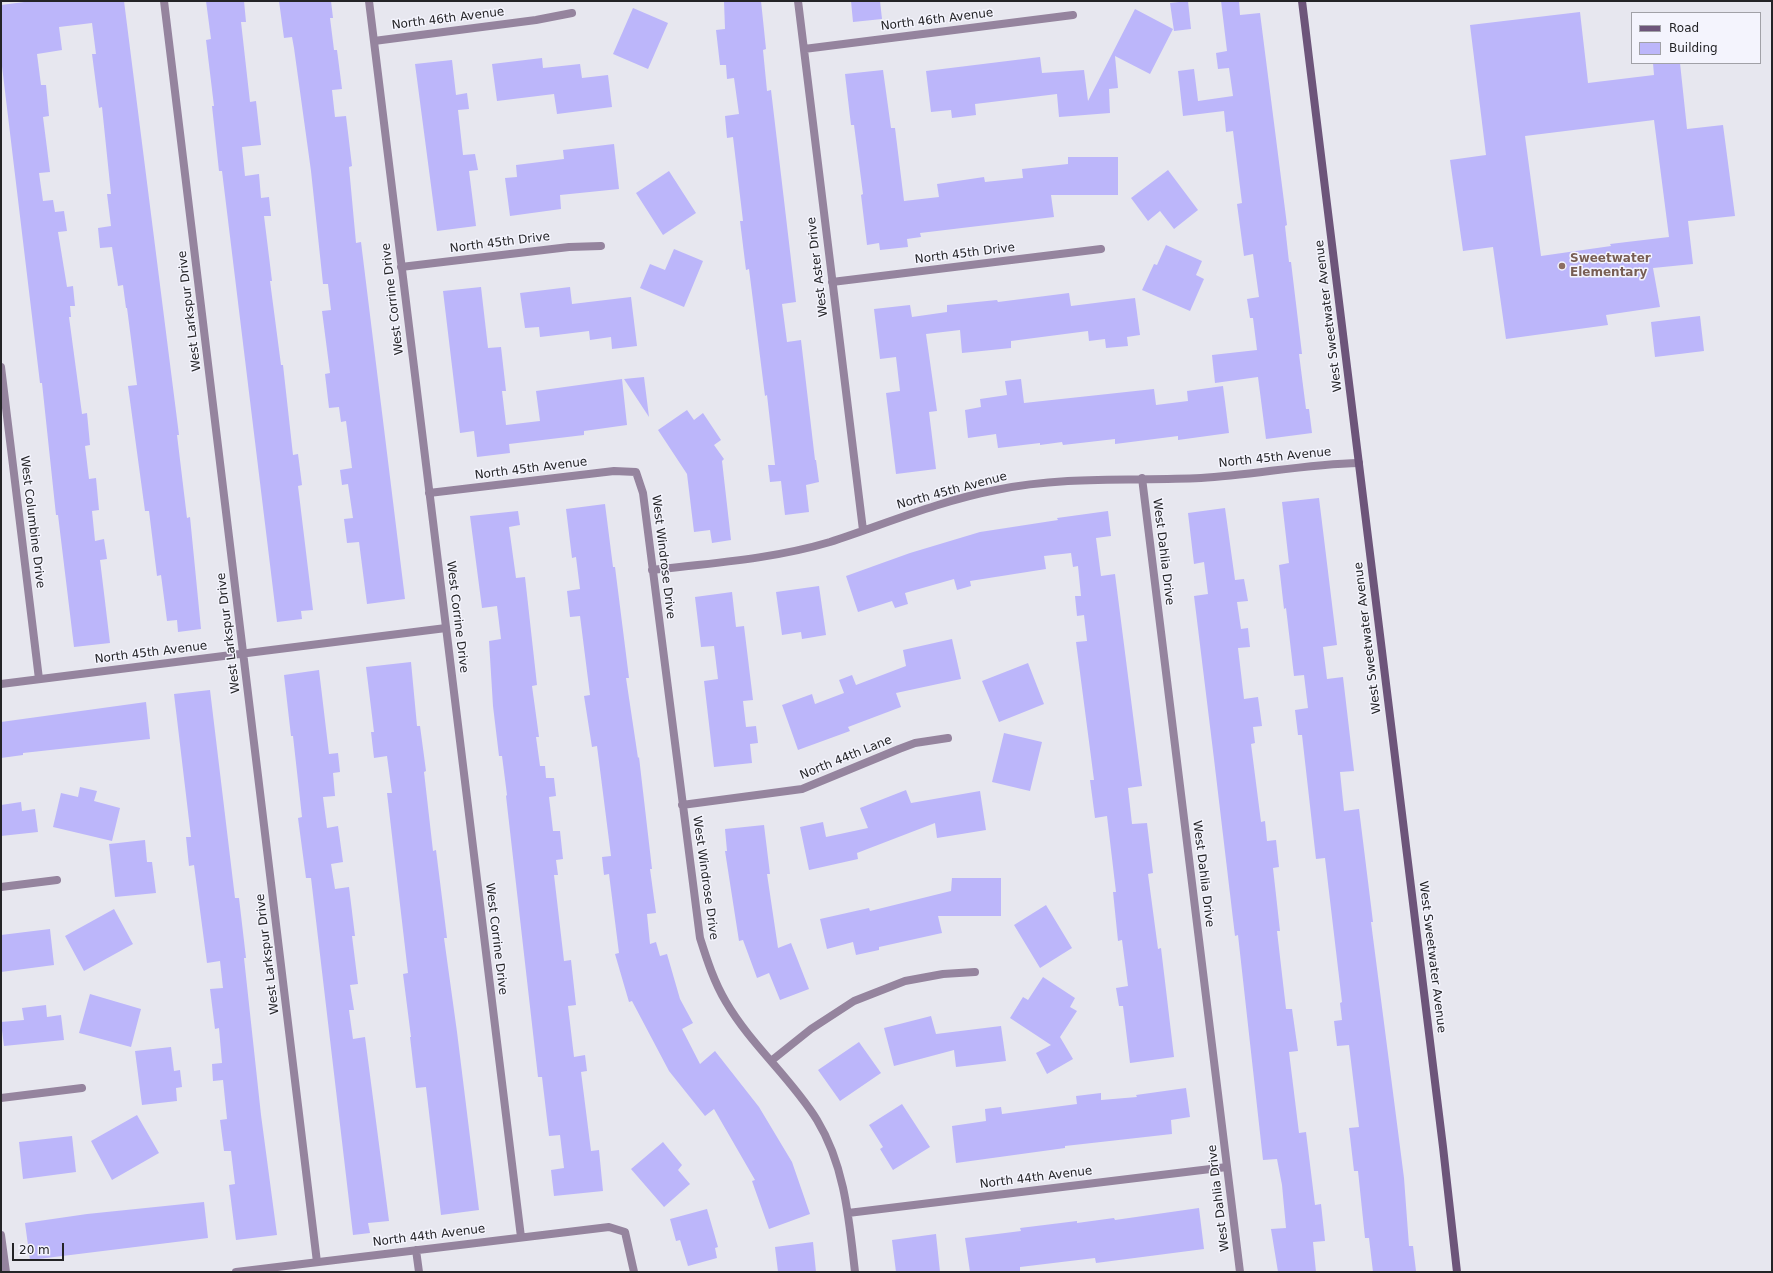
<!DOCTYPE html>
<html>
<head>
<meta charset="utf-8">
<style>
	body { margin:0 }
	#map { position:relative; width:1773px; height:1273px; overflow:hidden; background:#e7e7ef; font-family:"DejaVu Sans",sans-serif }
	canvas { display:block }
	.frame { position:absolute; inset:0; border:2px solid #242427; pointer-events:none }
	.legend { position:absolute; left:1631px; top:12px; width:130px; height:52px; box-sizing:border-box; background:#f4f4fd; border:1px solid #a1a1a7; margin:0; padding:5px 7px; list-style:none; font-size:12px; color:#242427 }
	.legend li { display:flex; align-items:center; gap:8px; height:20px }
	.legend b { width:20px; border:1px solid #a1a1a7 }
	.scale { position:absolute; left:12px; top:1243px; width:52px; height:18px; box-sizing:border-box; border:2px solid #242427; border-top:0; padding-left:5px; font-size:12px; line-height:14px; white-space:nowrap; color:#242427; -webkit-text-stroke:3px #f4f4fd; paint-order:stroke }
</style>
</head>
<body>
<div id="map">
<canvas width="1773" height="1273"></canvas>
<div class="frame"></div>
<ul class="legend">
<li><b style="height:5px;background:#6d557a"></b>Road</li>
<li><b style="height:11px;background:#bcb6fa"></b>Building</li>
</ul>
<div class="scale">20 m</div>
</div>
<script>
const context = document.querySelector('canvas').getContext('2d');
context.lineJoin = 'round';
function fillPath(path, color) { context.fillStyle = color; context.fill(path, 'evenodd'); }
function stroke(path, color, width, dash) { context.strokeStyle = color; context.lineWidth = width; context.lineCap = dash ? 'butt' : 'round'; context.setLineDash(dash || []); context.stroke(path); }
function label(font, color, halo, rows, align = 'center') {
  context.font = font + ' "DejaVu Sans",sans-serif'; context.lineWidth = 3; context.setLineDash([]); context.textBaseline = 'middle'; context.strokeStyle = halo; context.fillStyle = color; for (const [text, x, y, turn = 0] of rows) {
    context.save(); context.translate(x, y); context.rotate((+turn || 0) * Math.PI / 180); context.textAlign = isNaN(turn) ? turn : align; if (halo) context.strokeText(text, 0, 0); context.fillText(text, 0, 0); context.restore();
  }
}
const building = new Path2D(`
	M32 1H124L179 435H177L187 518 190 517 201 629 178 632 177 620 167 621 161 575 157 576 149 511H145L128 386 137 385 127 308H126L123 285 118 286 112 247 100 248 98 228 111 226 107 194H111L102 107 99 108 92 54H96L92 23 59 27 62 50 37 54 41 85H46L49 116 43 117 50 172 39 173 43 201 53 200 55 212 64 211 67 231 58 232 67 287 73 286 75 306H70L71 317H69L82 414 87 413 90 445 85 446 89 479 96 478 99 510 92 511 95 541 104 539 107 559 100 560 110 643 74 647 58 515H56L42 383H40L1 58V5Z
	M206 1H244L246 22H241L250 102 256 101 261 145 242 147 245 176 259 174 261 198 269 197 271 216H264L272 281H270L281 365H283L293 455 298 454 302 485 298 486 313 610 301 611 302 619 277 622 222 171H219L212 106H214L206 40 211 39Z
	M279 1H331L333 18H330L334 50H337L342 89 332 90 335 117 346 116 352 166 349 167 356 243 361 242 405 599 367 604 359 542 347 543 344 519 353 518 348 484 342 485 340 470 352 468 346 421 341 422 339 407 329 408 325 374 330 373 322 311 331 310 328 284H323L311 171 294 48 292 37 284 38Z
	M724 1H761L766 49 763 50 767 91 771 90 796 302 782 304 787 342 801 340 815 460H816L819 482 806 485 809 512 785 515 781 481 770 482 768 465H775L767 395 765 396 749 269 746 270 740 221H743L733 137 727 138 725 116 739 114 734 78 727 79 726 65H720L716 30 725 29Z
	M851 1H880L882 19 853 22Z
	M1188 1 1191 29 1174 31 1170 3Z
	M1221 1H1239L1240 15 1260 13 1287 225 1285 226 1289 262H1291L1302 354H1299L1306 409H1309L1312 433 1266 439 1258 377 1215 383 1212 355 1257 350 1253 318H1250L1247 299 1259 297 1253 254 1244 256 1237 204 1242 203 1233 131 1226 132 1224 111 1183 116 1178 71 1194 69 1198 101 1233 96 1229 68 1218 69 1216 53 1227 51Z
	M633 8 668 23 648 69 613 54Z
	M1135 9 1173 29 1150 74 1115 56 1118 88 1109 89 1110 113 1059 117 1057 94 975 104 976 115 952 118 951 110 931 112 926 71 1040 57 1042 73 1084 70 1088 101Z
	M1580 12 1588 83 1654 75 1653 63H1680L1687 129 1723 125 1735 216 1688 221 1693 264 1653 268 1660 307 1606 315 1608 325 1506 339 1493 247 1463 251 1450 160 1486 155 1470 25ZM1654 120 1669 237 1610 244 1611 246 1541 256 1525 136Z
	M542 58 543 68 580 64 582 78 608 75 612 107 557 114 554 94 497 101 492 64Z
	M452 60 456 95 467 93 469 109 458 110 463 155 475 154 478 170 469 171 476 226 437 231 415 64Z
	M883 70 891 128H895L904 201 939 197 937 184 984 177 985 182 1023 178 1022 169 1068 164V157H1118V195H1051L1054 217 920 233 921 237 907 239 908 247 880 250 879 243 867 245 861 195 863 194 854 125H851L845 74Z
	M614 144 619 189 560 195 561 209 510 216 505 178 517 177 516 165 564 159 563 150Z
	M1168 170 1198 210 1174 229 1160 211 1148 221 1131 198Z
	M669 171 696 213 663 235 636 193Z
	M1166 245 1202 261 1196 275 1204 279 1190 311 1142 290 1154 264 1157 265Z
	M674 249 703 261 684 307 640 288 650 264 665 270Z
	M481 287 488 348 501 347 506 391H502L506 425 540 421 536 391 622 379 627 425 584 431V435L509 444 510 453 477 457 474 431 460 433 443 291Z
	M570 287 572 304 631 297 637 346 612 349 611 337 590 340 589 331 540 337 539 327 525 328 520 293Z
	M1069 293 1071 306 1135 298 1140 335 1127 337 1128 346 1106 348 1105 339 1089 341 1088 331 1011 341V348L962 353 960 330 926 334 937 411 929 412 936 469 896 474 886 393 900 391 896 357 880 359 874 309 910 305 912 317 947 312V305L997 300 998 302Z
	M1700 316 1704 351 1655 357 1651 322Z
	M644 377 649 417 624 379Z
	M1021 379 1024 403 1154 389 1156 405 1188 401 1187 391 1223 386 1229 433 1178 440V436L1115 444V439L1063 445 1062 442 1040 445V443L998 448 996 434 968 438 965 410 981 407 980 399 1007 395 1005 381Z
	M687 410 694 420 703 413 721 440 714 445 724 459 722 461 731 540 712 543 710 530 694 532 687 474 658 430Z
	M1319 498 1337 645 1323 647 1327 679 1343 677 1354 771 1340 772 1344 811 1359 809 1373 922H1371L1404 1178 1409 1246H1413L1416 1271 1373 1272 1369 1238H1365L1358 1171H1354L1349 1128 1359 1127 1349 1045 1337 1046 1334 1021 1342 1020 1340 1003 1342 1002 1325 858 1316 859 1302 735H1298L1295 710 1308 708 1304 675 1294 676 1286 608 1284 609 1279 565 1289 563 1282 502Z
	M605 504 613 567H615L629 678H626L638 758 639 757 652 869H650L656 913 647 914 650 944 656 942 660 956 667 954 680 999 693 1023 682 1029 700 1064 715 1051 759 1107 792 1162 810 1214 769 1229 752 1181 755 1180 714 1109 705 1116 669 1071 632 1001 629 1002 615 954 619 953 609 874 604 875 602 857 611 856 597 746 592 747 584 696 590 695 580 616 570 617 567 591 580 589 576 557 572 558 566 509Z
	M1225 508 1235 580 1244 579 1248 601 1237 602 1241 629 1248 628 1250 647 1238 648 1244 699 1258 697 1262 726 1253 727 1255 743 1251 744 1261 822 1265 821 1267 841 1276 840 1279 867 1273 868 1280 931H1277L1286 1009H1292L1298 1051 1289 1052 1299 1133 1306 1132 1315 1205 1321 1204 1325 1241 1313 1242 1316 1272H1278L1271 1229 1286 1228 1282 1185 1277 1159 1263 1160 1238 935 1235 936 1214 759 1194 596 1208 594 1204 562 1194 564 1188 513Z
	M518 511 520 525 509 527 516 578 525 577 537 685 532 686 539 737H536L540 766H545L546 778H554L556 796 549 797 553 831H560L563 859 556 860 558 875H554L564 961 571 960 576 1005 568 1006 574 1057 585 1055 587 1071 581 1072 591 1151 599 1150 603 1191 554 1196 551 1170 564 1168 560 1135 549 1136 542 1077H538L506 796 507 795 502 756H499L493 706 489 641 501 639 497 606 482 608 470 516Z
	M1108 511 1111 536 1096 538 1101 576 1115 574 1142 786 1128 788 1132 824 1147 823 1153 873 1148 874 1158 949 1161 948 1174 1057 1130 1063 1123 1006H1119L1116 988 1128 986 1122 940 1118 941 1113 892H1116L1107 816 1095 818 1090 780H1094L1076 642 1087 641 1084 615 1077 616 1075 596H1081L1078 566 1073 567 1071 553 1044 556 1046 569 970 581 971 586 957 590 954 579 905 593 908 604 895 608 892 601 858 612 846 576 910 553 980 532 1058 520 1057 518Z
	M819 586 826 635 802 639 801 632 782 635 776 592Z
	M732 592 736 627 744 626 753 700 743 701 746 727 756 726 758 743 750 744 752 763 714 767 704 681 718 679 714 646 701 647 695 597Z
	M952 639 961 679 896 693 901 707 848 727 850 731 798 750 782 705 812 694 815 704 844 693 839 680 852 675 856 685 906 666 903 650Z
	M411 662 417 726H420L426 771 424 772 433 851 436 850 447 938H444L457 1032 479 1210 441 1215 426 1087 416 1088 410 1037H411L403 974 408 973 387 793H392L387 756 374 758 371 732H374L366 667Z
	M1028 663 1044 704 999 722 982 681Z
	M319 670 329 754 338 753 340 772 333 773 335 796 323 797 327 828 338 826 343 862 331 864 335 889 349 887 355 936H352L358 984 350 985 354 1010H349L353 1039 365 1037 389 1221 368 1223 370 1233 353 1235 311 878H306L298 818 302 817 293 736H291L284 675Z
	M210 690 235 898H239L246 958H244L261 1115 277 1235 236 1240 229 1185 235 1184 231 1151H224L220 1120 227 1119 223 1080 213 1081 212 1064 222 1063 219 1028 215 1029 210 989 223 988 220 961 207 963 194 865 189 866 186 837H191L174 694Z
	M146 702 150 739 23 753V755L1 758V722Z
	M1004 733 1042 742 1030 791 992 782Z
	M80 787 97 791 94 801 120 808 112 841 53 827 61 793 78 797Z
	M906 790 911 803 980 791 986 830 937 838 935 823 857 853 858 859 809 870 800 827 823 822 826 837 868 828 860 808Z
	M21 802 22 811 35 809 38 832 1 836V805Z
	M764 825 770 874H767L778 948 791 943 809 989 780 1000 769 973 757 978 743 940 739 941 725 851H727L725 829Z
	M145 840 147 862H152L156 893 115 897 109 844Z
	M952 878H1001V916H938L942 933 879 947V950L856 955 853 942 827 949 820 919 869 908 870 911 951 891Z
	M1046 905 1072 948 1040 968 1014 925Z
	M114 909 133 944 84 971 65 936Z
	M50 929 54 965 1 972V935Z
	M1043 977 1075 998 1070 1007 1077 1011 1060 1037 1073 1059 1047 1074 1036 1053 1051 1045 1010 1018 1023 997 1028 1000Z
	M90 994 141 1009 131 1047 79 1033Z
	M46 1005 47 1017 61 1015 64 1040 4 1046 1 1022 24 1020 22 1008Z
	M931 1016 936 1034 1001 1026 1006 1061 956 1067 954 1050 894 1066 884 1028Z
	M859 1042 881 1073 840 1101 818 1070Z
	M171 1047 174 1071 180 1070 182 1087 176 1088 177 1101 142 1105 135 1051Z
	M1186 1088 1190 1117 1171 1120 1172 1134 1065 1146V1148L956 1163 952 1126 986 1121 985 1109 1001 1107 1002 1114 1077 1104 1076 1096 1101 1093V1100L1137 1097 1136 1095Z
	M902 1104 930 1147 893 1170 880 1149 883 1147 869 1125Z
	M137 1115 159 1153 112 1180 91 1141Z
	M72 1136 76 1172 23 1179 19 1142Z
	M663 1142 682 1165 678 1170 690 1184 664 1207 631 1169Z
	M204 1202 208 1238 30 1260 25 1223 87 1214Z
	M1199 1208 1204 1249 1096 1263 1095 1258 1020 1267V1272H970L965 1238 1021 1231 1020 1228 1077 1221V1223L1114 1218 1115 1220Z
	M707 1209 718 1247 715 1248 717 1258 688 1266 680 1240 676 1241 670 1219Z
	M936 1234 940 1272H896L892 1240Z
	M813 1242 816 1272H778L775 1247Z`);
const street = new Path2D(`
	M164 1 317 1262
	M369 1 521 1237
	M798 1 863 530
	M374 41 536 20 572 13
	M804 49 1073 15
	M401 267 569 247 601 246
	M832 282 1101 249
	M1 367 39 679
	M1142 478 1240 1272
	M429 493 614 471 636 472 643 493 700 938C707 960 714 982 726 1002 751 1045 791 1078 817 1120 845 1166 849 1220 855 1272
	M652 570C712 563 773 559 830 542 885 524 939 501 996 490 1064 476 1132 481 1201 478 1254 475 1306 464 1359 463
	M1 684 446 628
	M682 805 802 789 899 749 915 743 948 738
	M1 887 57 880
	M771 1061 811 1029 854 1001 905 981 943 974 975 972
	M1 1098 82 1088
	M848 1213 1227 1167
	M1 1235 6 1272
	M416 1250 419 1272
	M236 1272 609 1227 625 1232 634 1272`);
const secondary = new Path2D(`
	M1302 1 1443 1147 1457 1272`);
const markers = [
	[1562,266,4,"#8d6e63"]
];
const streetNames = [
	["North 46th Avenue",448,19,-7],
	["North 46th Avenue",937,20,-7],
	["North 45th Drive",500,243,-7],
	["North 45th Drive",965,254,-7],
	["West Aster Drive",818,267,-97],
	["West Corrine Drive",393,299,-97],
	["West Larkspur Drive",190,311,-97],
	["West Sweetwater Avenue",1329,316,-97],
	["North 45th Avenue",1275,458,-6],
	["North 45th Avenue",531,469,-7],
	["North 45th Avenue",952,491,-15],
	["West Columbine Drive",32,522,83],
	["West Dahlia Drive",1163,552,83],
	["West Windrose Drive",663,557,83],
	["West Corrine Drive",457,617,83],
	["West Larkspur Drive",229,633,-97],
	["West Sweetwater Avenue",1368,638,-97],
	["North 45th Avenue",151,653,-7],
	["North 44th Lane",846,758,-22],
	["West Dahlia Drive",1203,874,83],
	["West Windrose Drive",705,878,82],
	["West Corrine Drive",496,939,83],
	["West Larkspur Drive",268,954,-97],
	["West Sweetwater Avenue",1432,957,83],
	["North 44th Avenue",1036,1178,-7],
	["West Dahlia Drive",1219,1198,-97],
	["North 44th Avenue",429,1236,-7]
];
const educationNames = [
	["Sweetwater",1570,259],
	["Elementary",1570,273]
];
fillPath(building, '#bcb6fa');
stroke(street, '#95849e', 8);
stroke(secondary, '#6d557a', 8);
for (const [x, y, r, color] of markers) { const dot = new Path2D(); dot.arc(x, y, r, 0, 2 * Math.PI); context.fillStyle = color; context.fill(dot); stroke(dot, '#f4f4fd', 1.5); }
label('12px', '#242427', '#f4f4fd', streetNames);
label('bold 12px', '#785e54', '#f4f4fd', educationNames, 'left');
</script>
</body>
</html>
